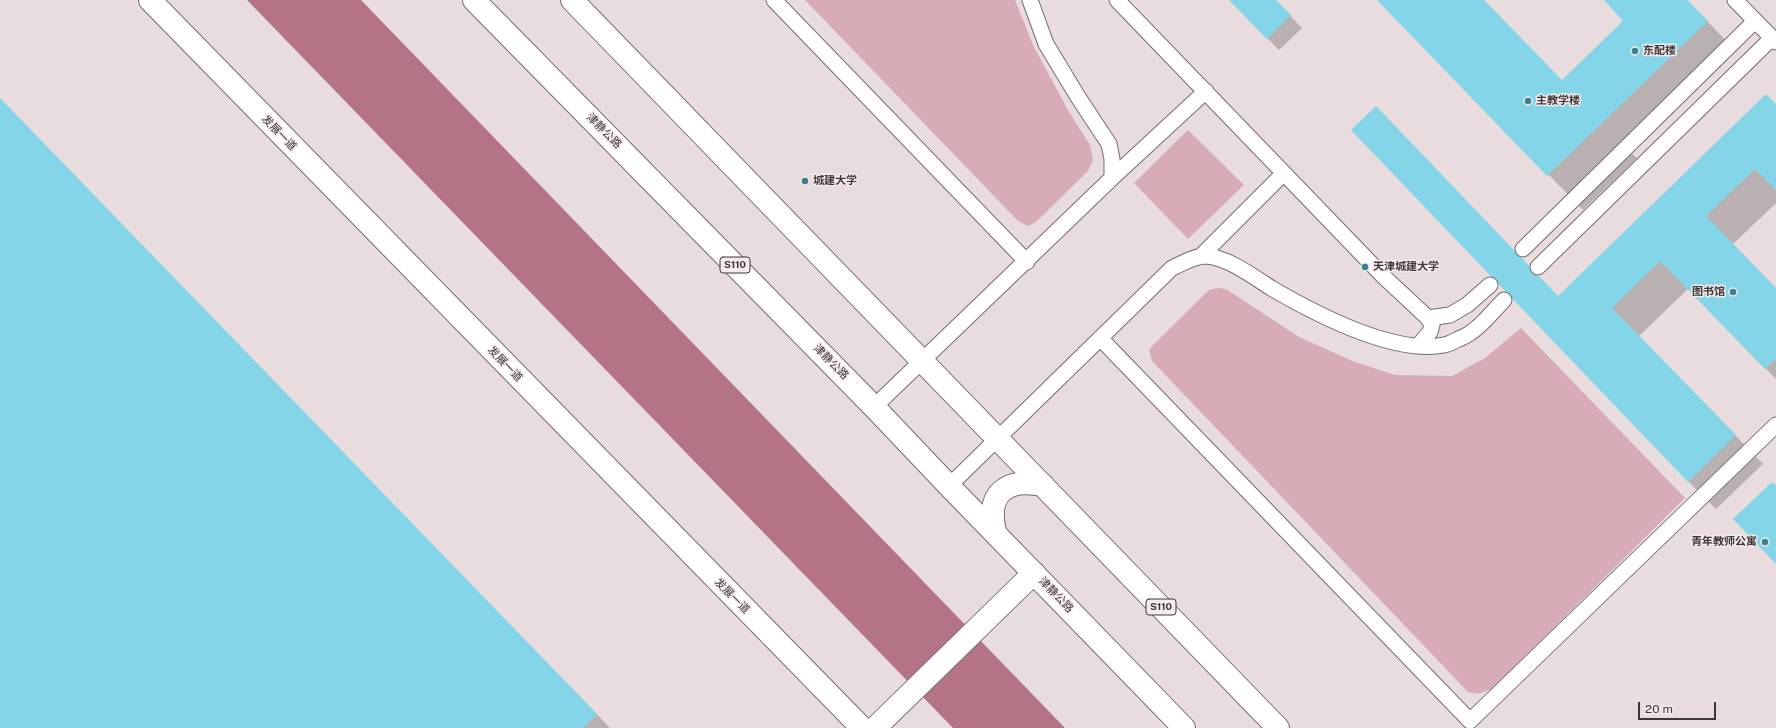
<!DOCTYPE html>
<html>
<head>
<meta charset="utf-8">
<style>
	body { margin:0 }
	#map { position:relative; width:1776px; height:728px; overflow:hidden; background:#e8dcdf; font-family:"Public Sans",sans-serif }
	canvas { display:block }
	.scale { position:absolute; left:1638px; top:702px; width:78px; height:18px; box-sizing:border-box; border:2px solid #3c3738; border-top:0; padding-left:5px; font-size:12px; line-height:14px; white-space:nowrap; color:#3c3738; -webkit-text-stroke:3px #f5eaec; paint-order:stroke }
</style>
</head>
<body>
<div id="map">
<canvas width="1776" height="728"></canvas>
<div class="scale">20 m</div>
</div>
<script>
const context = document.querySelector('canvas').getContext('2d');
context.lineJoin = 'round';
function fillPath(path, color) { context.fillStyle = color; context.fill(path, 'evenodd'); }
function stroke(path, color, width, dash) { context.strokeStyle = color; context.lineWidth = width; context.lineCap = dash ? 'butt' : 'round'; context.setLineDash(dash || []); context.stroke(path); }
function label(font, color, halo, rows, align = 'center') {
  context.font = font + ' "Public Sans","Noto Sans SC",sans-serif'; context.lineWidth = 3; context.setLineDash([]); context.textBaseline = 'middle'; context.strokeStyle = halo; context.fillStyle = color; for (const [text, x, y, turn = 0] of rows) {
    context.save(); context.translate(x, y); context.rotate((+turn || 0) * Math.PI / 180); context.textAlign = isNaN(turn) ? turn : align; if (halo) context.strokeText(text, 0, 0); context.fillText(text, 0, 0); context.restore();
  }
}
const green = new Path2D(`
	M805 0H1015L1034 47 1069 112 1090 145 1093 161 1088 171 1036 222 1028 226 1018 221Z
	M1188 130 1244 185 1188 239 1134 183Z
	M1218 288 1226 289 1299 337 1355 362 1395 375 1452 376 1485 358 1521 328 1685 498 1492 689 1478 694 1468 692 1152 361 1149 350 1154 344 1209 290Z`);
const water = new Path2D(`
	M247 0H361L1065 728H953Z`);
const shadow = new Path2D(`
	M1230 0H1275L1302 28 1279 50Z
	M1379 0H1483L1562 81 1625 21 1605 0H1687L1735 50 1629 151 1637 158 1583 210Z
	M0 99 610 728H0Z
	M1776 105V203L1733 244 1776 288V379L1688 289 1639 336 1763 464 1716 509 1688 481 1559 298Z`);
const building = new Path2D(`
	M1229 0H1276L1291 15 1267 39Z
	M1377 0H1484L1562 80 1623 21 1604 0H1687L1708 21 1547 176Z
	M1766 94 1776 104V190L1755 169 1706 216 1776 288V359L1765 369 1660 261 1612 308 1736 435 1688 482 1351 130 1376 106 1558 296Z
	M0 98 597 714 583 728H0Z
	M1772 482 1776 485V564L1733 519Z`);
const service = new Path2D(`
	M774 0 1027 262
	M1117 0 1383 276 1428 318 1432 325 1430 332 1418 346
	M1735 0 1776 42
	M1112 178 1206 91
	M1523 249 1755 21
	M1200 257 1284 173
	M1538 267 1772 38
	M1428 318 1450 315 1467 305 1490 285
	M1100 338 1470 721 1776 425
	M874 407 1112 178V159L1109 144 1078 97 1046 44 1030 0
	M949 486 1172 268C1183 263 1194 256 1206 256 1227 257 1254 277 1271 288 1314 313 1393 355 1444 345 1450 344 1456 340 1461 338 1478 331 1491 313 1504 300`);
const secondary = new Path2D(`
	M150 0 862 728
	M875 728 1034 573`);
const trunk = new Path2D(`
	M474 0 874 407 949 486 1184 728
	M572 0 1278 728
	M995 532C986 493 1006 478 1043 485`);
const markers = [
	[1635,51,4,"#3b808e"],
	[1528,101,4,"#3b808e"],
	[805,181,4,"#3b808e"],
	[1365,267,4,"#3b808e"],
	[1733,292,4,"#3b808e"],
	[1765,542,4,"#3b808e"]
];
const shields = [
	[735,265,30],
	[1161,607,30]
];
const shieldNames = [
	["S110",735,265],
	["S110",1161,607]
];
const poiNames = [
	["东配楼",1643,51],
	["主教学楼",1536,101],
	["城建大学",813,181],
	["天津城建大学",1373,267],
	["图书馆",1725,292,"right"],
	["青年教师公寓",1757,542,"right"]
];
const streetNames = [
	["津静公路",604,131,45],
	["发展一道",279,133,46],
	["津静公路",831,362,45],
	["发展一道",505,364,46],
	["津静公路",1056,595,46],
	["发展一道",732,596,45]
];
fillPath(green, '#d7acb6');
fillPath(water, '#b57485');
fillPath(shadow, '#0003');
fillPath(building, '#83d5e7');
stroke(service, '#766c6e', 17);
stroke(secondary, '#766c6e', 24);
stroke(trunk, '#766c6e', 24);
stroke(service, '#fff', 15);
stroke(secondary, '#fff', 22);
stroke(trunk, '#fff', 22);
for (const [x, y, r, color] of markers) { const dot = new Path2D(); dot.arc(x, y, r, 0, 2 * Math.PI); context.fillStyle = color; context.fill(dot); stroke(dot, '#f5eaec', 1.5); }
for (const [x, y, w] of shields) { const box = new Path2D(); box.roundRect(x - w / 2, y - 8, w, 16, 3); context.fillStyle = '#f5eaec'; context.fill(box); stroke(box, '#3c3738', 1); }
label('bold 10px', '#3c3738', null, shieldNames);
label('bold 11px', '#3c3738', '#f5eaec', poiNames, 'left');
label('11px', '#3c3738', '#f5eaec', streetNames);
</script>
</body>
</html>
